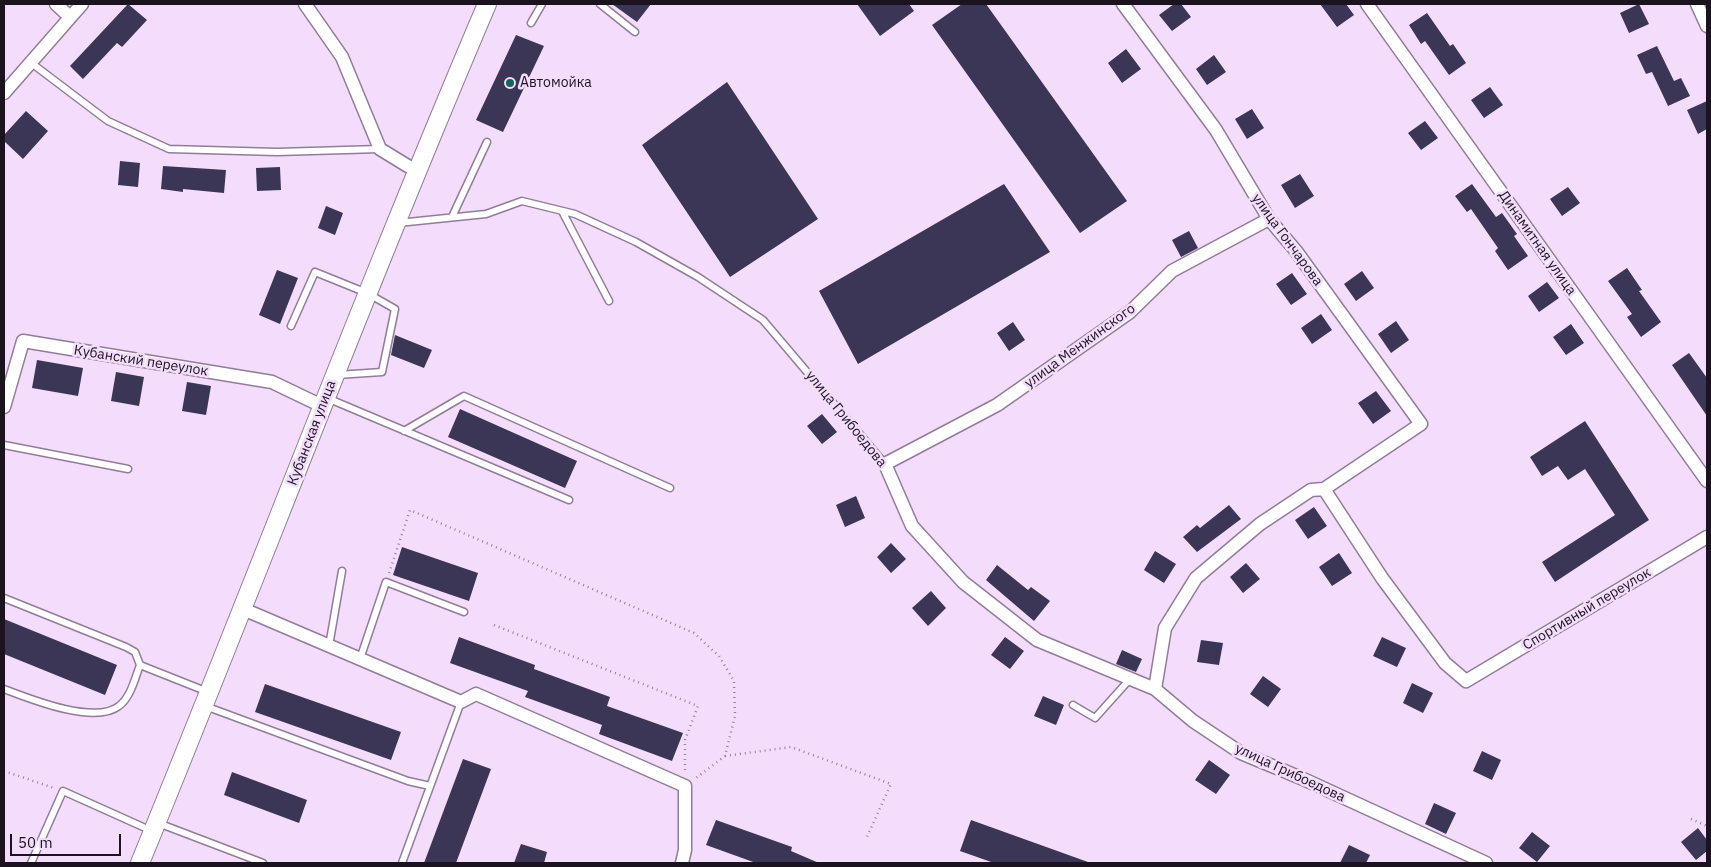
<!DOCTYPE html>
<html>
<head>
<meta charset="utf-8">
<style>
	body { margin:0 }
	#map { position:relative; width:1711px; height:867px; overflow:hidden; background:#f3dcfc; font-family:"IBM Plex Sans",sans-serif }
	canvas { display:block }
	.frame { position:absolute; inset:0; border:5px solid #1b141e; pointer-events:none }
	.scale { position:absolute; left:10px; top:834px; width:111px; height:22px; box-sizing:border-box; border:2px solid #1b141e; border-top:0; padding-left:6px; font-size:15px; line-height:18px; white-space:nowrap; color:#1b141e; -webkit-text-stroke:4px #f3dcfc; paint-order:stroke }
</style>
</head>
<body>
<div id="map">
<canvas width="1711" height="867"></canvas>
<div class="frame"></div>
<div class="scale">50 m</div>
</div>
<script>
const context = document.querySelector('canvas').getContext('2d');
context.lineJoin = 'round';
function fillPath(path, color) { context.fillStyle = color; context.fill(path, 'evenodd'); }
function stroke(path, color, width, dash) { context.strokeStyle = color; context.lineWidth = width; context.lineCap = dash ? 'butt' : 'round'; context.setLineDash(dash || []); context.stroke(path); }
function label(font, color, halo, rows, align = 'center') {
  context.font = font + ' "IBM Plex Sans",sans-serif'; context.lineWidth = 5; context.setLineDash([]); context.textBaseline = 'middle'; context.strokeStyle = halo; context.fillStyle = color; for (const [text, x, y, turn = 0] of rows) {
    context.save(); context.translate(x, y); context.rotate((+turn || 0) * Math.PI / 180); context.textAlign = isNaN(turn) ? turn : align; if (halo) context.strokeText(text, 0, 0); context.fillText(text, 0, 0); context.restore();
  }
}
const building = new Path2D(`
	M128 4 147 20 122 47 117 43 83 79 70 66Z
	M612 4H651L637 22Z
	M857 4H909L914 11 880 36Z
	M962 4H986L1127 201 1080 233 932 25Z
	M1174 4H1181L1191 17 1172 31 1159 15Z
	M1320 4H1346L1354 15 1337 27Z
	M1639 4 1649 24 1629 33 1620 13Z
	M1427 13 1450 46 1453 44 1466 63 1449 75 1425 41 1421 44 1409 25Z
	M516 35 544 46 503 132 476 120Z
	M1657 46 1674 81 1681 78 1690 96 1668 106 1652 72 1646 74 1637 55Z
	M1126 49 1141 69 1122 83 1108 63Z
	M1214 55 1226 72 1207 85 1196 69Z
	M727 82 818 219 730 277 642 145Z
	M1490 87 1503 105 1484 118 1471 100Z
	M1707 101V129L1698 134 1687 110Z
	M1252 109 1264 128 1247 139 1235 119Z
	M26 111 48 131 23 159 4 141V135Z
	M1425 121 1438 138 1421 150 1408 133Z
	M120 161 140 163 138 187 118 185Z
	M163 166 226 170 224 193 183 189V192L161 189Z
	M280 167 281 190 257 191 256 168Z
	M1300 174 1314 196 1295 208 1281 185Z
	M1004 184 1050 252 858 364 819 291Z
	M1472 184 1496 217 1502 213 1517 234 1514 236 1528 256 1508 270 1495 251 1498 248 1471 209 1467 212 1455 196Z
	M1568 187 1580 203 1562 216 1550 199Z
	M326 206 343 213 335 235 318 228Z
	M1189 231 1198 248 1181 257 1172 240Z
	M1627 268 1642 290 1639 291 1661 322 1641 337 1627 317 1632 314 1608 281Z
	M277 270 298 278 280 324 259 315Z
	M1362 271 1374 288 1356 301 1344 284Z
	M1292 273 1307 294 1291 305 1276 284Z
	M1547 282 1559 298 1539 312 1528 296Z
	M1321 314 1332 330 1312 344 1301 328Z
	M1396 321 1409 340 1391 353 1378 334Z
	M1013 322 1025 340 1009 351 997 333Z
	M1571 324 1584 343 1566 355 1553 337Z
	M395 335 432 350 424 368 391 355Z
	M1689 353 1707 378V416L1672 365Z
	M37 360 83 368 78 396 32 388Z
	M116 372 144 377 139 406 111 401Z
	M187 382 211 386 206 415 182 411Z
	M1376 391 1391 411 1373 424 1358 403Z
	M460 409 577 461 565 488 448 437Z
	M822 414 837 432 822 444 807 426Z
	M1585 421 1649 520 1555 582 1542 562 1615 515 1585 469 1568 480 1558 466 1542 476 1530 457Z
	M856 496 865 518 845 527 836 505Z
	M1229 505 1241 519 1197 552 1183 537 1197 525 1200 528Z
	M1314 507 1327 526 1308 539 1295 520Z
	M891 543 906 559 891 573 877 557Z
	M402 547 478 573 469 601 393 575Z
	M1155 551 1176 564 1164 583 1144 570Z
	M1339 553 1352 573 1332 586 1319 567Z
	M1246 563 1260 579 1243 593 1230 577Z
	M997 565 1028 590 1031 587 1050 601 1034 621 986 580Z
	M931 591 946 608 928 626 912 608Z
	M4 619 117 665 105 695 4 654Z
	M459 637 535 665 534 669 610 697 607 706 683 733 672 761 599 734 602 725 525 697 528 691 450 663Z
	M1005 637 1024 651 1010 669 991 655Z
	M1382 637 1406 648 1397 667 1373 656Z
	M1201 640 1223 643 1219 665 1197 662Z
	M1122 650 1142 659 1136 672 1116 664Z
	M1263 676 1281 689 1268 707 1250 694Z
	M1412 683 1433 693 1423 713 1403 703Z
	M265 684 401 732 391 760 255 712Z
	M1043 696 1064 705 1056 725 1034 716Z
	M1482 751 1501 760 1492 780 1473 771Z
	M463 759 491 769 456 863H424Z
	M1209 760 1230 775 1216 794 1195 780Z
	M232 772 307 800 299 823 224 795Z
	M1434 803 1456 813 1446 834 1425 824Z
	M716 820 792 847 791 851 819 863H756L706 845Z
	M971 820 1088 862V863H994L960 851Z
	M1698 828 1707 840V851L1696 860 1681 842Z
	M1532 832 1550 846 1537 862 1519 848Z
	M521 844 547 852 544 863H514Z
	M1349 845 1370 855 1366 863H1340Z`);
const path = new Path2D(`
	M389 573 410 510 694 633 719 656 734 681 735 716 725 756 696 778
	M494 625 698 706 685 740V772
	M725 756 791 747 891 784 866 839
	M4 771 54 788
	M1691 819 1707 826`);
const lane = new Path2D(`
	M600 4 635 32
	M531 23 542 4
	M30 62 108 121 169 149 277 152 380 149
	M562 211 609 301
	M452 217 487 142
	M398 223 486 214 522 201 575 214 636 242 698 277 763 320 885 464
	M291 326 315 272 367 293 395 309 382 372 337 375
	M327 398 569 500
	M404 431 464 396 670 488
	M4 445 128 469
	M4 598 126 647 135 652 140 665 208 692
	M329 646 342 571
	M360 659 386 582 464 612
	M4 689C30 699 95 725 119 706 131 697 135 678 140 665
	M1073 705 1095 718 1130 679
	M205 706 408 781 430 786
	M158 823 263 863
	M31 863 63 791 152 831
	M402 863 461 702`);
const street = new Path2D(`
	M56 4 70 17
	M305 4 342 57 380 149 416 171
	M1123 4 1216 130 1269 219 1296 251 1421 424 1324 489
	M1367 4 1707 481
	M1697 4 1707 26
	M4 93 82 4
	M1269 219 1172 271 1130 312 997 405 885 464 912 526 963 582 1037 640 1155 689 1193 721 1241 753 1301 778 1486 863
	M4 407 23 341 272 382 322 406
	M243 609 461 702 476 694 685 786V850L682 863
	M1155 689 1165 628 1196 578 1260 524 1311 490 1324 489 1382 578 1445 663 1466 681 1707 537`);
const secondary = new Path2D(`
	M140 863C257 577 366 288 487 4`);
const markers = [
	[510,83,5,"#14625d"]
];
const poiNames = [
	["Автомойка",520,83]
];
const streetNames = [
	["улица Гончарова",1287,240,54],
	["Динамитная улица",1537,243,55],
	["улица Менжинского",1080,346,-36],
	["Кубанский переулок",141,361,9],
	["улица Грибоедова",846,419,51],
	["Кубанская улица",312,433,-69],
	["Спортивный переулок",1587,609,-31],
	["улица Грибоедова",1290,773,25]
];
fillPath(building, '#3b3656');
stroke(lane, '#917d99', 9);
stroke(street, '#917d99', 15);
stroke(secondary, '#917d99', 20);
stroke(path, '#94849b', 2.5, [1, 4]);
stroke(lane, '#fff', 6);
stroke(street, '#fff', 12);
stroke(secondary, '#fff', 18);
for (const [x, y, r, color] of markers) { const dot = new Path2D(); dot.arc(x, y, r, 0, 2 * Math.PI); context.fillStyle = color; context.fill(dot); stroke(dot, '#f3dcfc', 2); }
label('14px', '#1b141e', '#f3dcfc', poiNames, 'left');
label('14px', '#1b141e', '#f3dcfc', streetNames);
</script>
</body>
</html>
